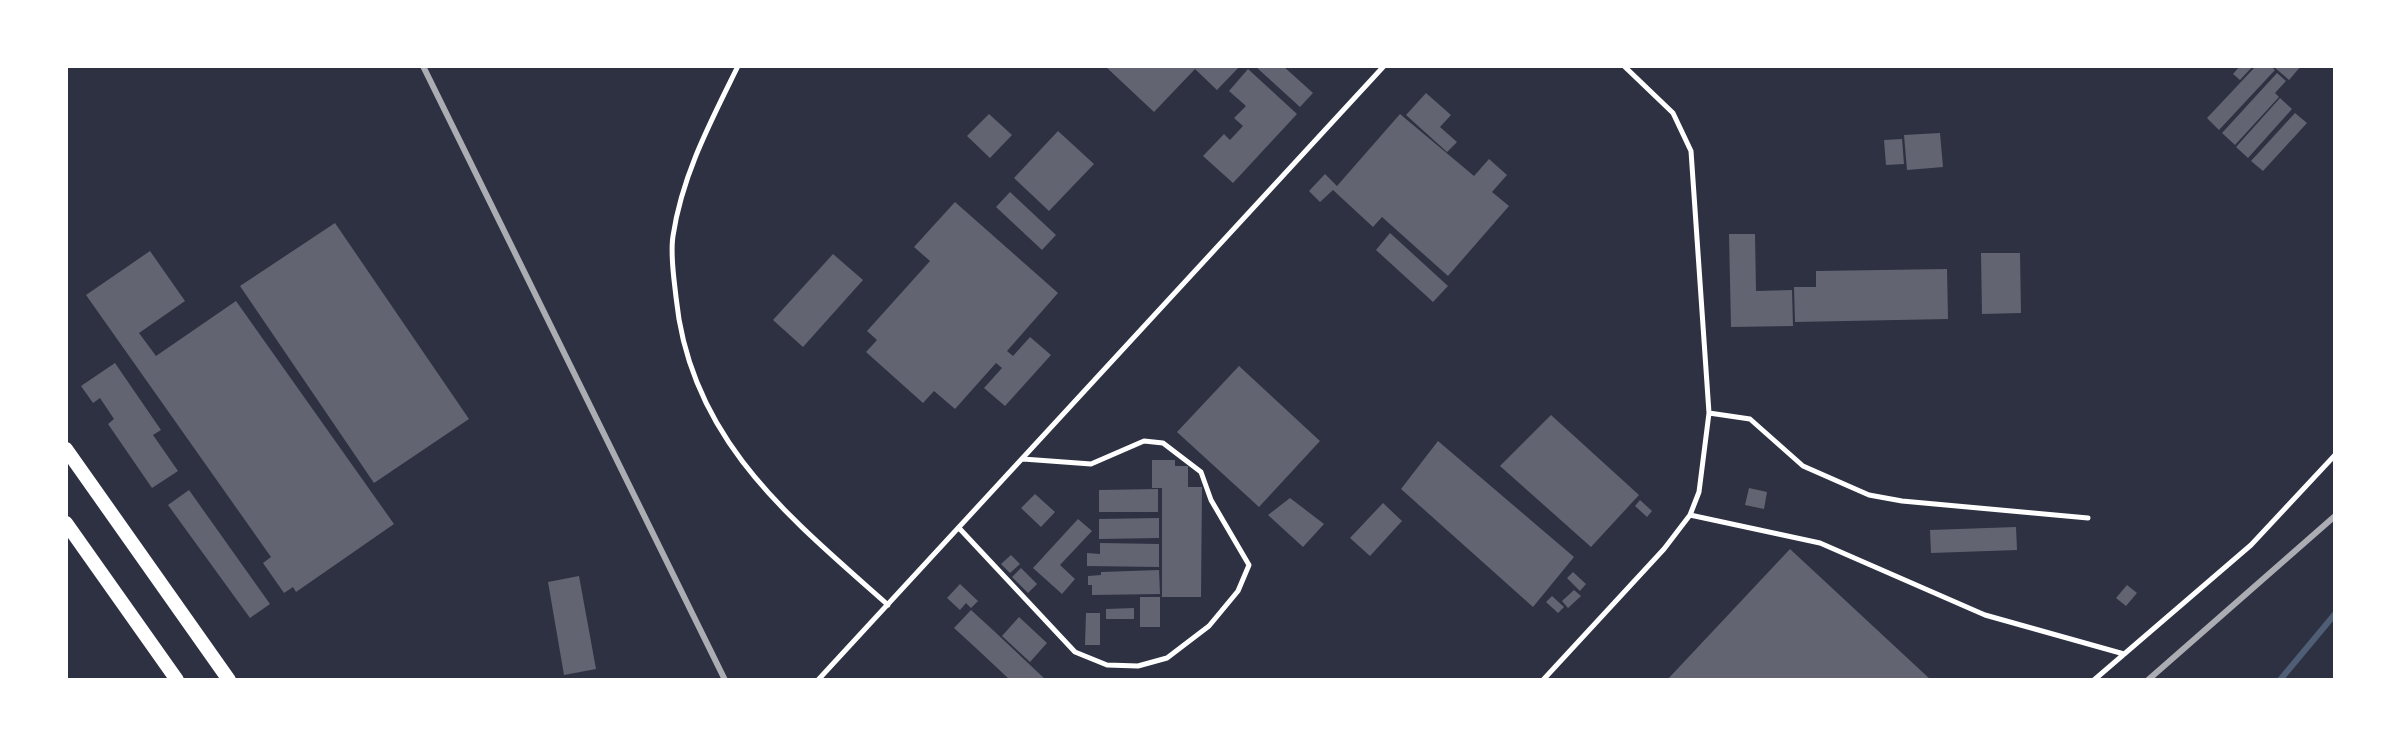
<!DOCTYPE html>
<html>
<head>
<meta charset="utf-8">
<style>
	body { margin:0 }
	#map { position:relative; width:2401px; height:746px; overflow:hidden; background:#2d3142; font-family:Signika,sans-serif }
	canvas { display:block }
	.frame { position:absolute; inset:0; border:68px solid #fff; pointer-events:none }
</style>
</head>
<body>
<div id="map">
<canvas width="2401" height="746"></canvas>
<div class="frame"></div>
</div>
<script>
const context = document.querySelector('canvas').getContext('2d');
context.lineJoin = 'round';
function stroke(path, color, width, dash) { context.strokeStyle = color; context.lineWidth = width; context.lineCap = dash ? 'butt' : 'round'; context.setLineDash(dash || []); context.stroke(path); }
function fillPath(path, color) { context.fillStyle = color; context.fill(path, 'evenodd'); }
const stream = new Path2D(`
	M2280 680 2335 614`);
const building = new Path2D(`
	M1105 66H1240L1217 90 1195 69 1154 112Z
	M1255 66H1283L1313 93 1300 107Z
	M2240 66H2253L2240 80 2233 74Z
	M2256 66H2270L2275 70 2219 130 2207 118Z
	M2273 66H2301L2289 80Z
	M1248 69 1297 114 1233 183 1203 156 1224 134 1230 140 1243 126 1234 118 1246 106 1229 91Z
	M2277 73 2286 81 2275 93 2279 97 2235 145 2222 133Z
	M1426 93 1451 115 1440 127 1457 142 1447 152 1406 115Z
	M2280 98 2292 109 2248 158 2236 147Z
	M2295 113 2307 123 2263 171 2251 161Z
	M989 114 1012 135 990 158 967 136Z
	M1400 114 1474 176 1489 159 1507 175 1492 192 1509 206 1448 276 1382 217 1373 227 1333 190 1320 202 1309 191 1325 174 1337 186Z
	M1058 131 1094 164 1049 211 1014 178Z
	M1940 133 1943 167 1907 170 1904 135Z
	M1902 139 1904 164 1886 165 1884 140Z
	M1010 192 1056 235 1042 250 996 207Z
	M955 202 1058 293 1007 351 1013 356 1030 337 1051 355 1005 406 984 388 1002 368 996 363 955 409 934 391 923 403 866 352 877 340 867 331 930 261 914 247Z
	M335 223 469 419 374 483 240 286Z
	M1390 233 1448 286 1433 302 1376 250Z
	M1729 234H1755L1756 291 1792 290 1793 326 1731 327Z
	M150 251 185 301 139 333 156 356 236 301 394 524 296 592 293 587 284 593 263 563 271 557 86 295Z
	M1981 253H2020L2021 313 1982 314Z
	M833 254 863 280 803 347 773 320Z
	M1947 269 1948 319 1795 322 1794 287H1816V271Z
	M115 363 161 430 153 435 178 471 152 488 108 424 114 419 100 398 93 403 81 386Z
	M1239 366 1320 441 1259 507 1177 432Z
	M1551 415 1639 495 1591 547 1500 466Z
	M1438 441 1574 557 1533 607 1401 489Z
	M1152 460H1175V466H1188V487H1202L1201 597H1162V488H1152Z
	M1749 488 1767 492 1764 509 1745 505Z
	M1158 489V512H1099V490Z
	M189 490 270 604 250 618 168 505Z
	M1035 494 1055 512 1041 527 1021 508Z
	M1290 498 1324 524 1303 547 1268 515Z
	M1640 500 1652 511 1647 517 1635 506Z
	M1383 503 1402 521 1370 556 1350 538Z
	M1159 518V538L1099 539V519Z
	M1078 519 1092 531 1060 565 1075 579 1062 594 1033 568Z
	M2016 527 2017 550 1931 553 1930 530Z
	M1100 543 1159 544V567L1087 566V553L1100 554Z
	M1790 549 1931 680H1667Z
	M1011 555 1020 564 1010 573 1001 564Z
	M1021 568 1037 584 1028 593 1012 577Z
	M1159 570 1160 594 1092 595V585H1088V576L1101 575V572Z
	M1573 572 1586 584 1580 591 1567 578Z
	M579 576 596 669 564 675 548 582Z
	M960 584 978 601 971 608 966 603 960 610 947 598Z
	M2127 585 2137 593 2126 606 2116 598Z
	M1574 590 1581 596 1568 608 1562 601Z
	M1552 596 1564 607 1558 613 1546 602Z
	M1140 597H1160V627H1140Z
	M1134 608V619H1106V609Z
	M971 610 994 631 1046 680H1010L977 649 954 628Z
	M1086 613H1100V645H1085Z
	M1019 617 1047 643 1030 662 1002 636Z`);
const service = new Path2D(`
	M738 66C711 121 682 175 673 236 670 255 674 278 676 297 690 439 789 517 888 605
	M1709 413 1750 419 1803 466 1869 495 1902 501 2088 518
	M1690 515 1820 543 1985 615 2124 654
	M959 528 1075 652 1107 665 1138 666 1167 658 1209 626 1238 591 1249 565 1211 500 1201 472 1163 443 1144 441 1091 464 1023 459
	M818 680 1384 66
	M1543 680 1664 549 1690 515 1699 492 1709 413 1691 151 1673 113 1624 66
	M2094 680 2251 545 2335 455`);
const secondary = new Path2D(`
	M66 449 229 680
	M66 523 177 680`);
const rail = new Path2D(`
	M423 66 725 680
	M2148 680 2335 516`);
stroke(stream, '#4f5d75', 6);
fillPath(building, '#626471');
stroke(service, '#fff', 5);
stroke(secondary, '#fff', 14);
stroke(rail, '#abadb3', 6);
</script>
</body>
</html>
